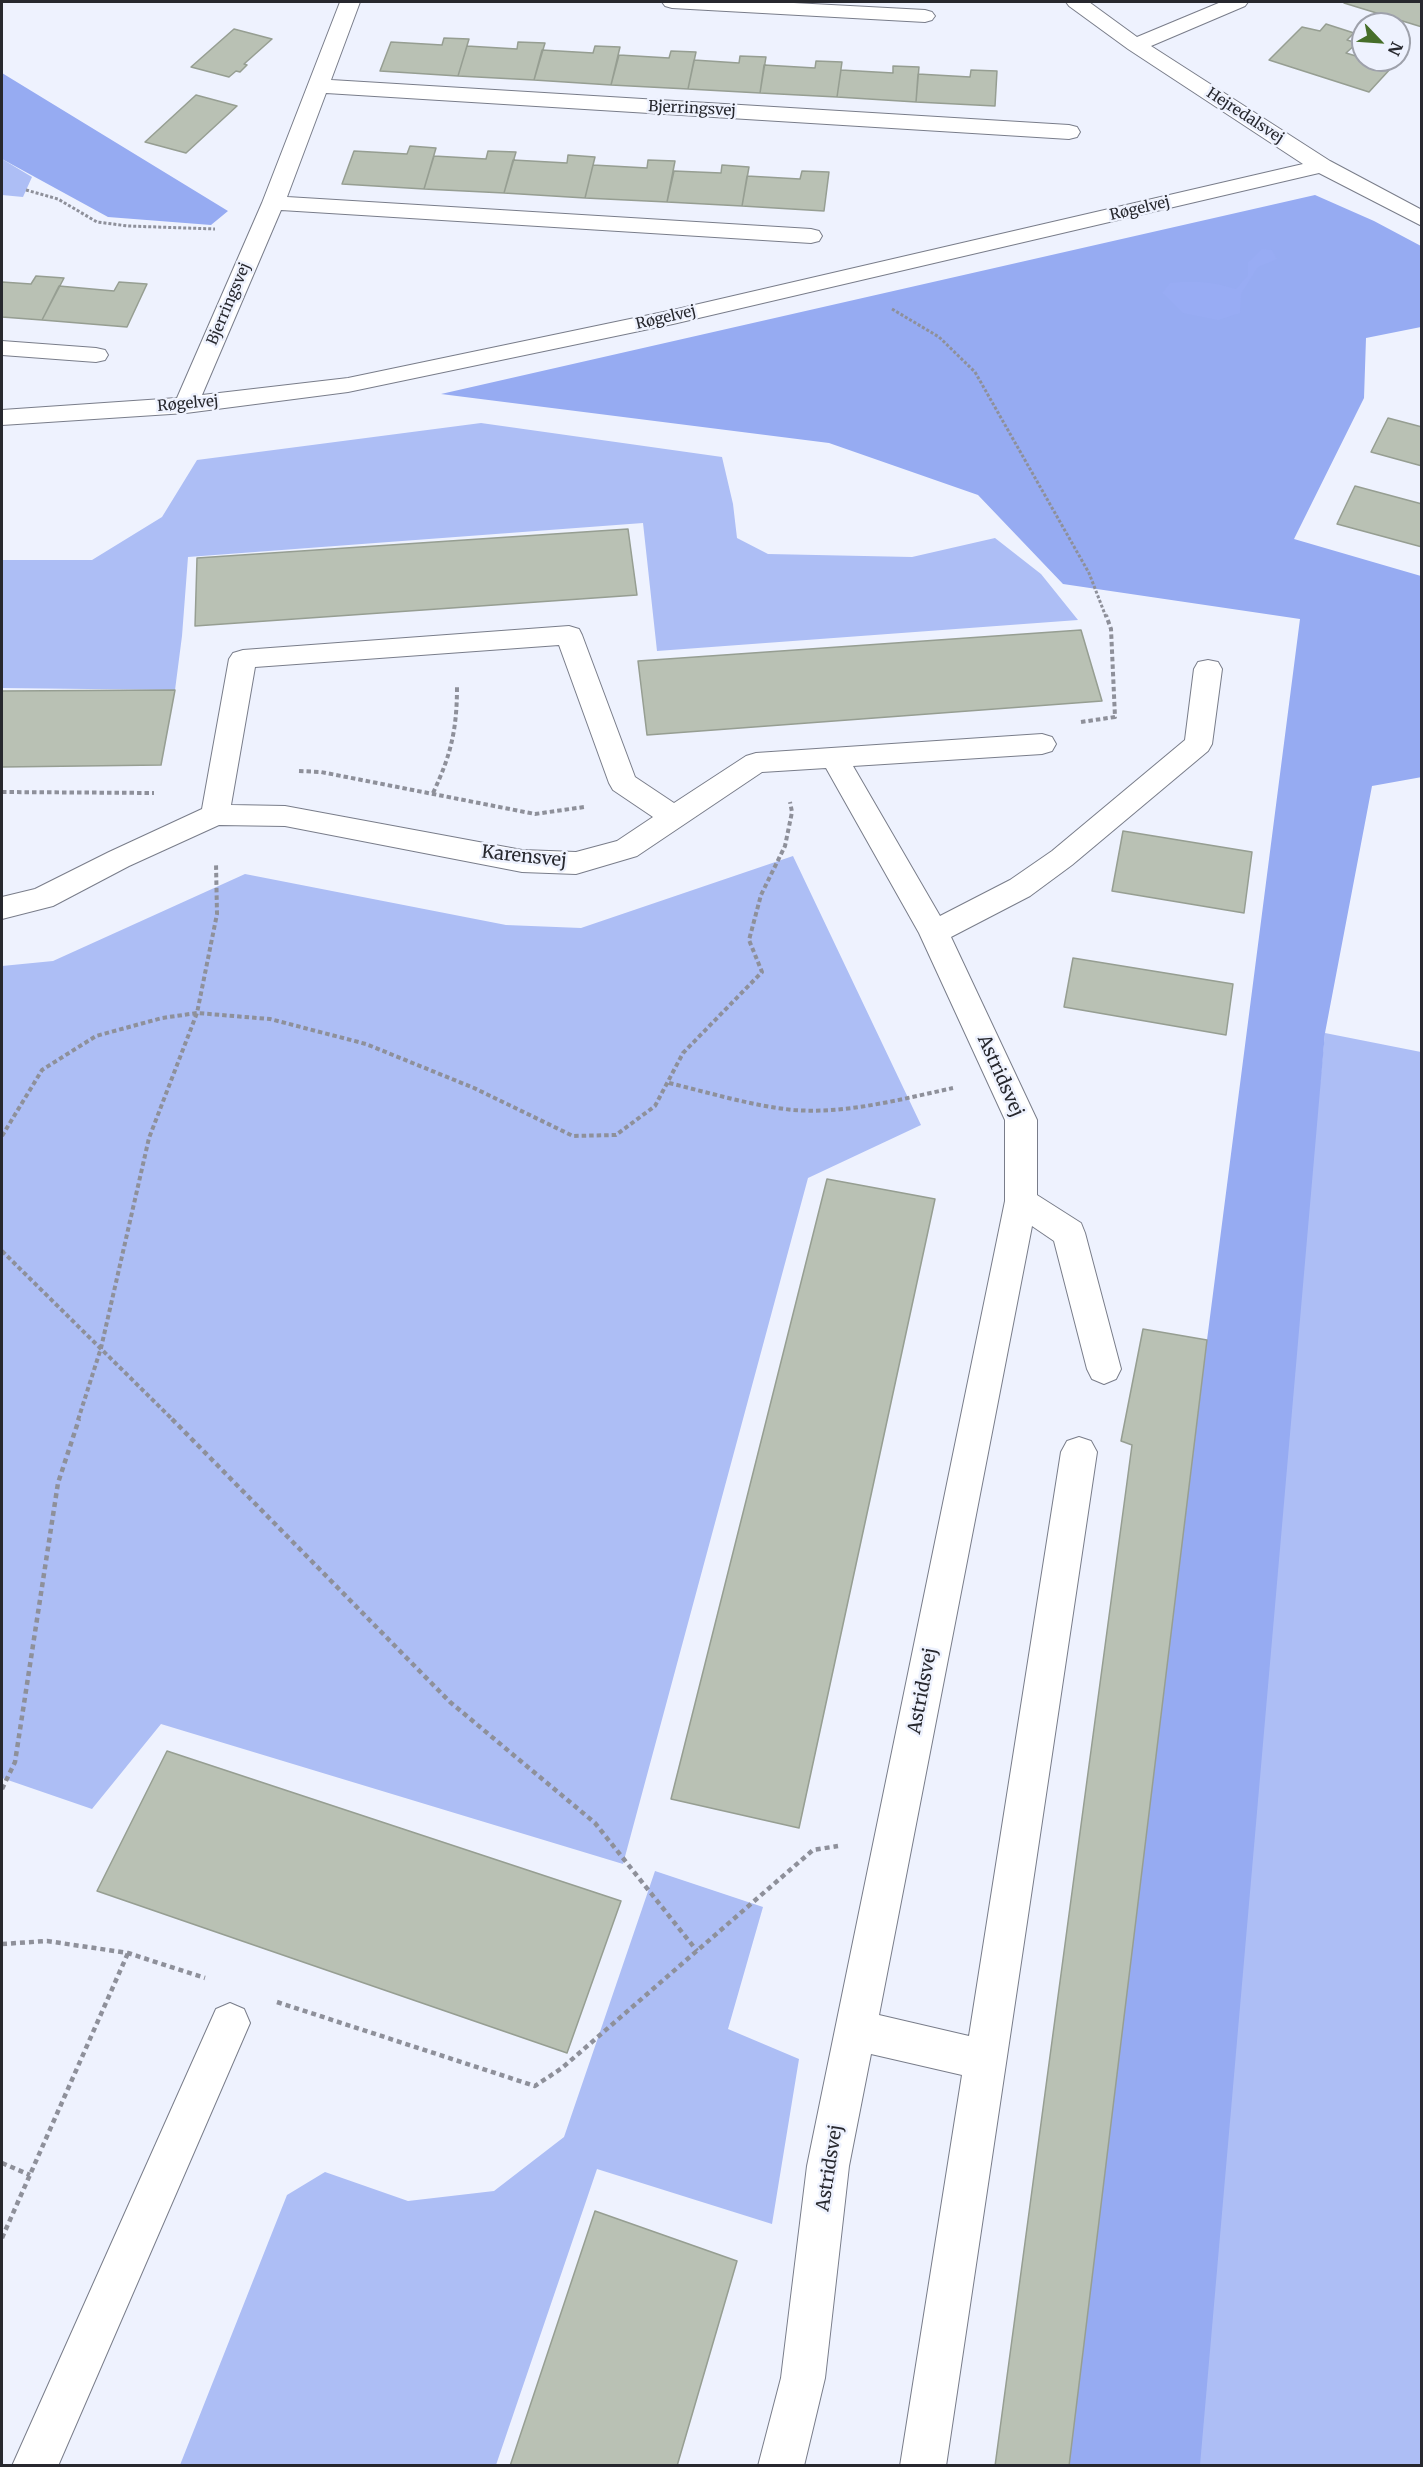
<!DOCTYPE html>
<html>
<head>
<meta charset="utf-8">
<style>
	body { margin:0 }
	#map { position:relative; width:1423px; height:2467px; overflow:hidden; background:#eef2fe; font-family:Merriweather,serif }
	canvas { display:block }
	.frame { position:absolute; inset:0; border:3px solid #27282e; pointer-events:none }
	.north { position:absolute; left:1351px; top:12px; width:60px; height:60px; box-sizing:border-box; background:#eef2fe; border:2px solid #9ea1ab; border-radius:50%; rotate:115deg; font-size:16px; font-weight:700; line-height:24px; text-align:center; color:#27282e }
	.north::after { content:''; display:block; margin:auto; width:21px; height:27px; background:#466e29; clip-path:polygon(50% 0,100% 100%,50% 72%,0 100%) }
</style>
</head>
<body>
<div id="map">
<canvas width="1423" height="2467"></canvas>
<div class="frame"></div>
<div class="north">N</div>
</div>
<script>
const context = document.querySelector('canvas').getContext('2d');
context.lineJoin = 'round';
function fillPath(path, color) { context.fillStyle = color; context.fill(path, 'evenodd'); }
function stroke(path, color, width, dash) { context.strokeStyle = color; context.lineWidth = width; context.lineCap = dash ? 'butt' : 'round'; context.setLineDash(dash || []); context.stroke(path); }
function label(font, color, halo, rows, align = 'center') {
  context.font = font + ' Merriweather,serif'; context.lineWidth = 5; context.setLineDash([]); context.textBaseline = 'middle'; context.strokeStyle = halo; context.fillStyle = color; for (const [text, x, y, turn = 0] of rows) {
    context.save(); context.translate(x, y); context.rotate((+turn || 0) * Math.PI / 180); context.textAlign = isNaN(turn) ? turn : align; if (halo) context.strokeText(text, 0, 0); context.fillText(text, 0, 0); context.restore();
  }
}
const green = new Path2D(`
	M2 159 32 177 23 197 2 195Z
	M481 423 722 457 733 504 737 538 768 554 912 557 995 538 1041 574 1078 620 657 651 643 523 188 557 182 636 175 690 2 688V560H92L162 517 197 460Z
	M793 856 921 1125 808 1178 623 1864 161 1724 92 1809 2 1778V966L53 961 245 874 506 925 581 928Z
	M1325 1033 1421 1052V2465L1194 2466 1233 1941Z
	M655 1871 763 1907 728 2029 799 2059 772 2224 597 2169 496 2465H180L287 2195 325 2172 408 2201 494 2191 564 2137Z`);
const forest = new Path2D(`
	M2 73 228 211 211 225 108 217 2 159Z
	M1315 195 1374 221 1421 246V327L1366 338 1364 398 1294 539 1421 576 1422 777 1372 786 1325 1033 1200 2465H1069L1207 1340 1300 619 1063 584 978 495 829 443 441 394Z`);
const water = new Path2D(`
	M1262 249 1272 250 1277 259 1258 267 1241 294 1240 313 1218 320 1183 313 1162 293 1170 283C1194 280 1214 282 1236 289L1248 275V262Z`);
const building = new Path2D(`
	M1345 2H1422V27L1344 3Z
	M1326 24 1354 33 1347 40 1357 43 1346 53 1392 67 1369 92 1269 60 1302 27 1320 31Z
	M234 29 272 39 244 64 247 65 240 72 236 71 229 77 191 67Z
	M444 38 469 39 458 76 380 71 391 42 442 45Z
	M518 42 545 43 534 80 458 76 467 46 517 49Z
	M595 46 620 47 611 85 534 80 542 50 593 53Z
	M671 51 696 52 688 89 611 85 619 55 669 58Z
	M740 56 766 57 760 93 688 89 694 60 739 63Z
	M816 61 842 62 837 97 760 93 764 65 815 68Z
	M893 66 919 67 916 102 837 97 841 70 893 73Z
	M971 70 997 71 995 106 916 102 918 74 970 77Z
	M196 95 237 106 186 153 145 142Z
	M410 146 436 148 424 189 342 184 354 151 407 154Z
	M488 151 516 152 504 193 424 189 434 156 486 159Z
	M568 155 595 157 585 198 504 193 513 160 567 163Z
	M648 160 675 161 667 202 585 198 593 165 647 168Z
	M722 165 749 167 742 206 667 202 674 171 721 173Z
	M802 171 829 172 824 211 742 206 747 176 800 179Z
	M36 276 64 278 42 320 2 317V282L31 284Z
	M119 282 147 284 127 327 42 320 59 286 114 291Z
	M1388 418 1422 427V466L1371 452Z
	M1355 486 1422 504V547L1337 524Z
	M628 529 637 595 195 626 197 558Z
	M1081 630 1102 701 647 735 638 661Z
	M175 690 161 765 2 767V691Z
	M1123 831 1252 852 1244 913 1112 891Z
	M1073 958 1233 984 1226 1035 1064 1007Z
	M827 1179 935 1199 799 1828 671 1799Z
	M1143 1329 1207 1340 1069 2466H995L1132 1445 1121 1441Z
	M167 1751 621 1901 567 2053 97 1891Z
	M595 2211 737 2261 677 2466H510Z`);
const pathFar2 = new Path2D(`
	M26 190 58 199 97 222 128 226 215 229
	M892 309 939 337 975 372 1089 573 1106 617`);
const pathFar1 = new Path2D(`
	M1081 722 1115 717 1111 629 1106 615
	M299 771 321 772 535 814 584 807
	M2 792 154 793
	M433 793C451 755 457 729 457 687
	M669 1083C711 1093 752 1106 794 1110 847 1114 902 1099 953 1088
	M2 1136 42 1070 96 1036 162 1018 197 1013 270 1019 366 1044 474 1088 573 1136 616 1135 655 1106 683 1053 762 972 749 940 761 895 785 846 792 812 790 802
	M2 1251 173 1420
	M78 1420 101 1348 149 1138 197 1013 217 914 216 863`);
const path = new Path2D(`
	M172 1419 450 1702 595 1823 697 1951
	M2 1789 15 1762 58 1483 79 1419
	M2 1944 47 1941 128 1953 205 1978
	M277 2002 535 2086 562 2068 813 1850 838 1846
	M2 2163 30 2175
	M2 2238 128 1953`);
const minor = new Path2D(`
	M340 2H360L331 80 1069 125 1077 127 1080 132 1077 137 1069 139 326 93 287 197 811 229 819 231 822 236 819 241 811 243 281 210 202 395 348 378 673 310 1303 164 1128 49 1069 6 1066 2H1089L1137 37 1221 2H1248L1245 6 1151 46 1330 161 1422 210V226L1319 173 673 324 348 392 186 413 2 425V410L177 398 262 203Z
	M662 2H775L925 10 932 12 935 16 932 20 925 22 672 8 665 6Z
	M2 341 96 348 105 350 108 355 105 360 96 362 2 355Z
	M569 626 579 629 582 635 635 777 674 803 746 756 756 753 1042 734 1052 737 1056 744 1052 751 1042 754 853 766 940 916 1010 880 1052 851 1185 740 1194 669 1198 662 1208 660 1218 662 1222 669 1212 744 1208 751 1072 865 1030 896 951 937 1037 1120V1195L1081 1223 1085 1233 1121 1369 1116 1379 1104 1384 1092 1379 1087 1369 1054 1241 1032 1226 879 2015 969 2036 1061 1452 1067 1441 1079 1437 1091 1441 1097 1452 946 2466H900L962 2075 871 2054 849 2166 825 2378 804 2466H758L781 2378 807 2166 1005 1201V1120L919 933 826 768 762 772 637 856 576 874 522 872 285 826 219 825 129 866 53 906 2 919V897L35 889 109 852 202 809 229 659 233 653 243 650ZM559 645 609 783 613 790 653 817 617 841 576 852 522 850 285 806 231 805 255 667Z
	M230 2003 244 2009 250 2023 58 2466H12L216 2009Z`);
const farStreetnames = [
	["Bjerringsvej",692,109,3],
	["Hejredalsvej",1245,116,33],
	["Røgelvej",1140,209,-13],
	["Bjerringsvej",229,304,-67],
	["Røgelvej",666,318,-13],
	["Røgelvej",188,404,-5]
];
const streetNames = [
	["Karensvej",524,857,6],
	["Astridsvej",1000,1076,66],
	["Astridsvej",923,1691,-79],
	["Astridsvej",830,2168,-81]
];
fillPath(green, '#adbef5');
fillPath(forest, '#96abf2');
fillPath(water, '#98acf4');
fillPath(building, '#b9c1b4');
stroke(building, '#969e92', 1.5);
stroke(minor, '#797d8a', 2);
stroke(pathFar2, '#8e909a', 3, [3, 2]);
stroke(pathFar1, '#8e909a', 4, [4.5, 3]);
stroke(path, '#8e909a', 4.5, [5, 4]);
fillPath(minor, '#fff');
label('15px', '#27282e', '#eef2fe', farStreetnames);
label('18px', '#27282e', '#eef2fe', streetNames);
</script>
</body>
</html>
